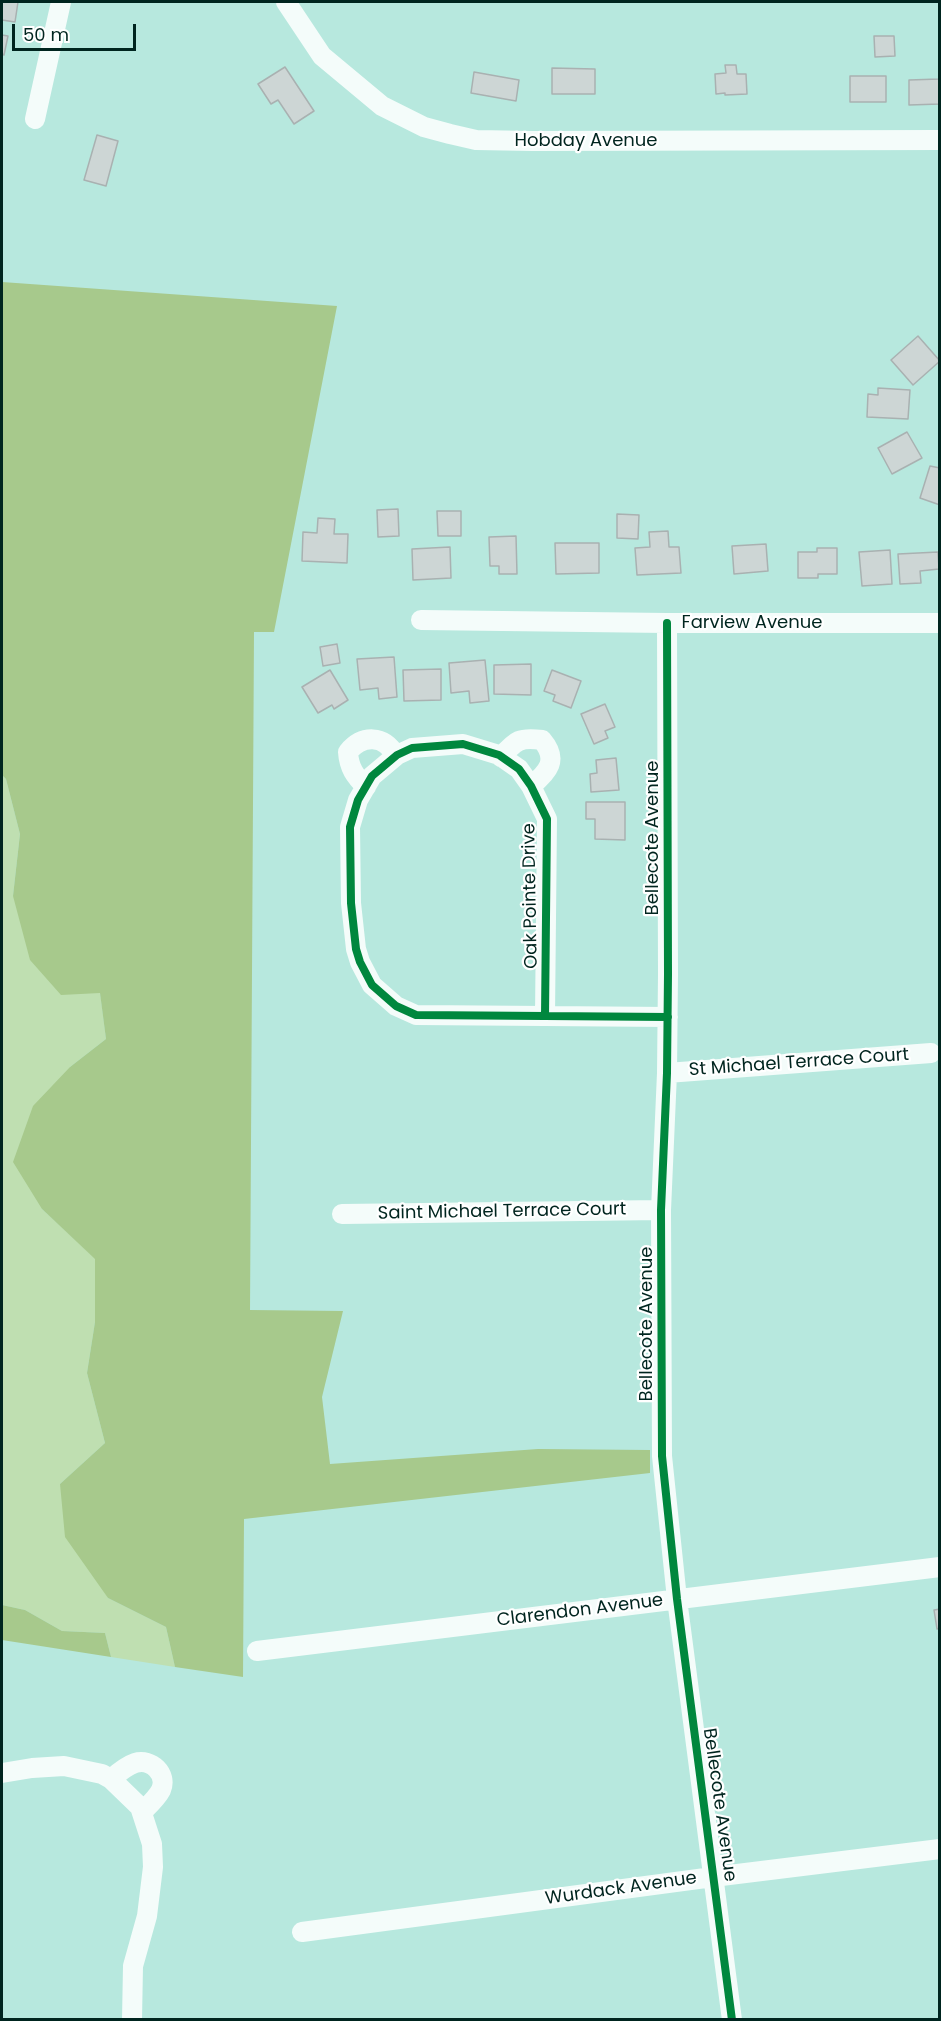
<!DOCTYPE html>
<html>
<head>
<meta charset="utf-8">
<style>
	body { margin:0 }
	#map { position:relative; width:941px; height:2021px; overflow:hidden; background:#b7e8de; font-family:Poppins,sans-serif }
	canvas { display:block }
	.frame { position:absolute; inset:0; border:3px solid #00251f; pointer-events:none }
	.scale { position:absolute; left:12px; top:24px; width:124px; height:27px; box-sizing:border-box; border:3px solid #00251f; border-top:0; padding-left:8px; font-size:18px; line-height:21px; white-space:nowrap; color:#00251f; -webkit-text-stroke:4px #fff; paint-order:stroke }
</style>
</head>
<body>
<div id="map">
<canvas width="941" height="2021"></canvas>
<div class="frame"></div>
<div class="scale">50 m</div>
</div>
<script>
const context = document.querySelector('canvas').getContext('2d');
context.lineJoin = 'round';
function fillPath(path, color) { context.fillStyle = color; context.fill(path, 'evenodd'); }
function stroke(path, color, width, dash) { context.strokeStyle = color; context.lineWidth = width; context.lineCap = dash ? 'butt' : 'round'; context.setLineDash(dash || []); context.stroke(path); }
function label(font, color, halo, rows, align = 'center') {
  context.font = font + ' Poppins,sans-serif'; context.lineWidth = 4.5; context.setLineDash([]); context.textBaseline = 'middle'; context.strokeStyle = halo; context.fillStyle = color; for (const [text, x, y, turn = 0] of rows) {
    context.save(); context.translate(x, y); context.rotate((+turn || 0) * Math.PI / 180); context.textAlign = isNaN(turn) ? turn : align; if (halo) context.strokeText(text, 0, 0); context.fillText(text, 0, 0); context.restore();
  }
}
const green = new Path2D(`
	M2 775 6 779 20 834 13 896 100 992 106 1039 70 1067 42 1209 95 1258V1322L87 1373 105 1443 60 1484 108 1598 166 1627 175 1667 111 1657 105 1633 62 1631 25 1610 2 1605Z`);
const forest = new Path2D(`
	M2 282 337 306 274 632H254L250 1310 343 1311 322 1397 330 1464 538 1449 650 1450V1473L244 1519 243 1677 175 1667 166 1627 108 1598 65 1537 60 1484 105 1443 87 1373 95 1322V1259L42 1209 13 1162 33 1106 70 1067 106 1039 100 993 61 995 30 960 13 896 20 834 6 779 2 775Z
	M2 1605 25 1610 62 1631 105 1633 111 1657 2 1640Z`);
const building = new Path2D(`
	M2 2H18L15 22 2 20Z
	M2 35 8 36 4 55 2 54Z
	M874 36H894L895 56 875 57Z
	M725 65H736L737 74H746L747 94 725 95V93L716 94 715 74 726 73Z
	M285 67 314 111 294 124 278 100 271 104 258 84Z
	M552 68 595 69V94H552Z
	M474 72 519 80 516 101 471 93Z
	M939 72H940V104L909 105V80L939 79Z
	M850 76H886V102H850Z
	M97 135 118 141 106 186 84 180Z
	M918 336 940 361 913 385 891 360Z
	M878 388 910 390 908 419 867 417 868 394 878 395Z
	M907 432 922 458 892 474 878 448Z
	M930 466 940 468V505L920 498Z
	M398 509 399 536 378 537 377 510Z
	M437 511H461V536H438Z
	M617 514 639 515 638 539 617 538Z
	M318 518 335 519 334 534H348L347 563 302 561 303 532 317 533Z
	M668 531 669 547H679L681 573 637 575 635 548 650 547 649 532Z
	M516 536 517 574H499V566H490L489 537Z
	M555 543H599V573L556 574Z
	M766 544 768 571 734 574 732 546Z
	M450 547 451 578 413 580 412 549Z
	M817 548H837V574H818V578H798V552H817Z
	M890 550 892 584 862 586 859 552Z
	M938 552 939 569 920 571 921 583 900 584 898 554Z
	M337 644 340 663 323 666 320 647Z
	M394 657 397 697 379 699 378 688 360 690 357 659Z
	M485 660 489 701 470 703 469 691 451 693 449 663Z
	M531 664V695L494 694V665Z
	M441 669V700L404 701 403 670Z
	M330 670 348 700 334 709 332 705 318 713 302 687Z
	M552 670 581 681 571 708 553 701 555 695 544 691Z
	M605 704 615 727 605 731 608 738 594 744 581 714Z
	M616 758 619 790 591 792 590 774 597 773 596 760Z
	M586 802H625V840L595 839V819H586Z
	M940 1609V1628L937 1629 934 1610Z`);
const minor = new Path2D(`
	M286 2 322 56 382 106 424 127 450 134 476 140 533 141 940 140
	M35 119 61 2
	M421 620 667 623H940
	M667 623 668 974 667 1073 661 1210 662 1456 677 1599 732 2020
	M501 757C516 740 520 737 542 740 559 760 548 772 531 786
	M366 787C355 776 349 768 348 752 362 735 384 734 396 756
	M545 1016 547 819 531 786 519 769 499 755 463 744 412 748 397 755 372 776 358 800 350 827 351 903 356 949 360 962 372 985 396 1006 416 1015 545 1016 668 1017
	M667 1073 931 1053
	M342 1214 661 1210
	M257 1651 940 1567
	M2 1773 32 1768 64 1766 102 1774 111 1779 140 1807 152 1844 153 1867 147 1916 133 1966 132 2020
	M111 1779C118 1773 126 1766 135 1763 151 1758 168 1774 161 1790 157 1798 148 1806 142 1812
	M302 1932 713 1877 940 1849`);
const cycleway = new Path2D(`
	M667 623 668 974 667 1073 661 1210 662 1456 677 1599 732 2020
	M545 1016 547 819 531 786 519 769 499 755 463 744 412 748 397 755 372 776 358 800 350 827 351 903 356 949 360 962 372 985 396 1006 416 1015 545 1016 668 1017`);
const streetNames = [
	["Hobday Avenue",586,141],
	["Farview Avenue",752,623],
	["Bellecote Avenue",653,838,-90],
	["Oak Pointe Drive",531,896,-91],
	["St Michael Terrace Court",799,1063,-4],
	["Saint Michael Terrace Court",502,1212,-1],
	["Bellecote Avenue",647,1324,-90],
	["Clarendon Avenue",580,1611,-7],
	["Bellecote Avenue",719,1805,82],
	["Wurdack Avenue",621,1889,-8]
];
fillPath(green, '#bfdfb1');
fillPath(forest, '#a7c98c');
fillPath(building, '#cdd6d5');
stroke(building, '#a9b1b1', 1.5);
stroke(minor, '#f4fcfa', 20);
stroke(cycleway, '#00873e', 8);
label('18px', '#00251f', '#fff', streetNames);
</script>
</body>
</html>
